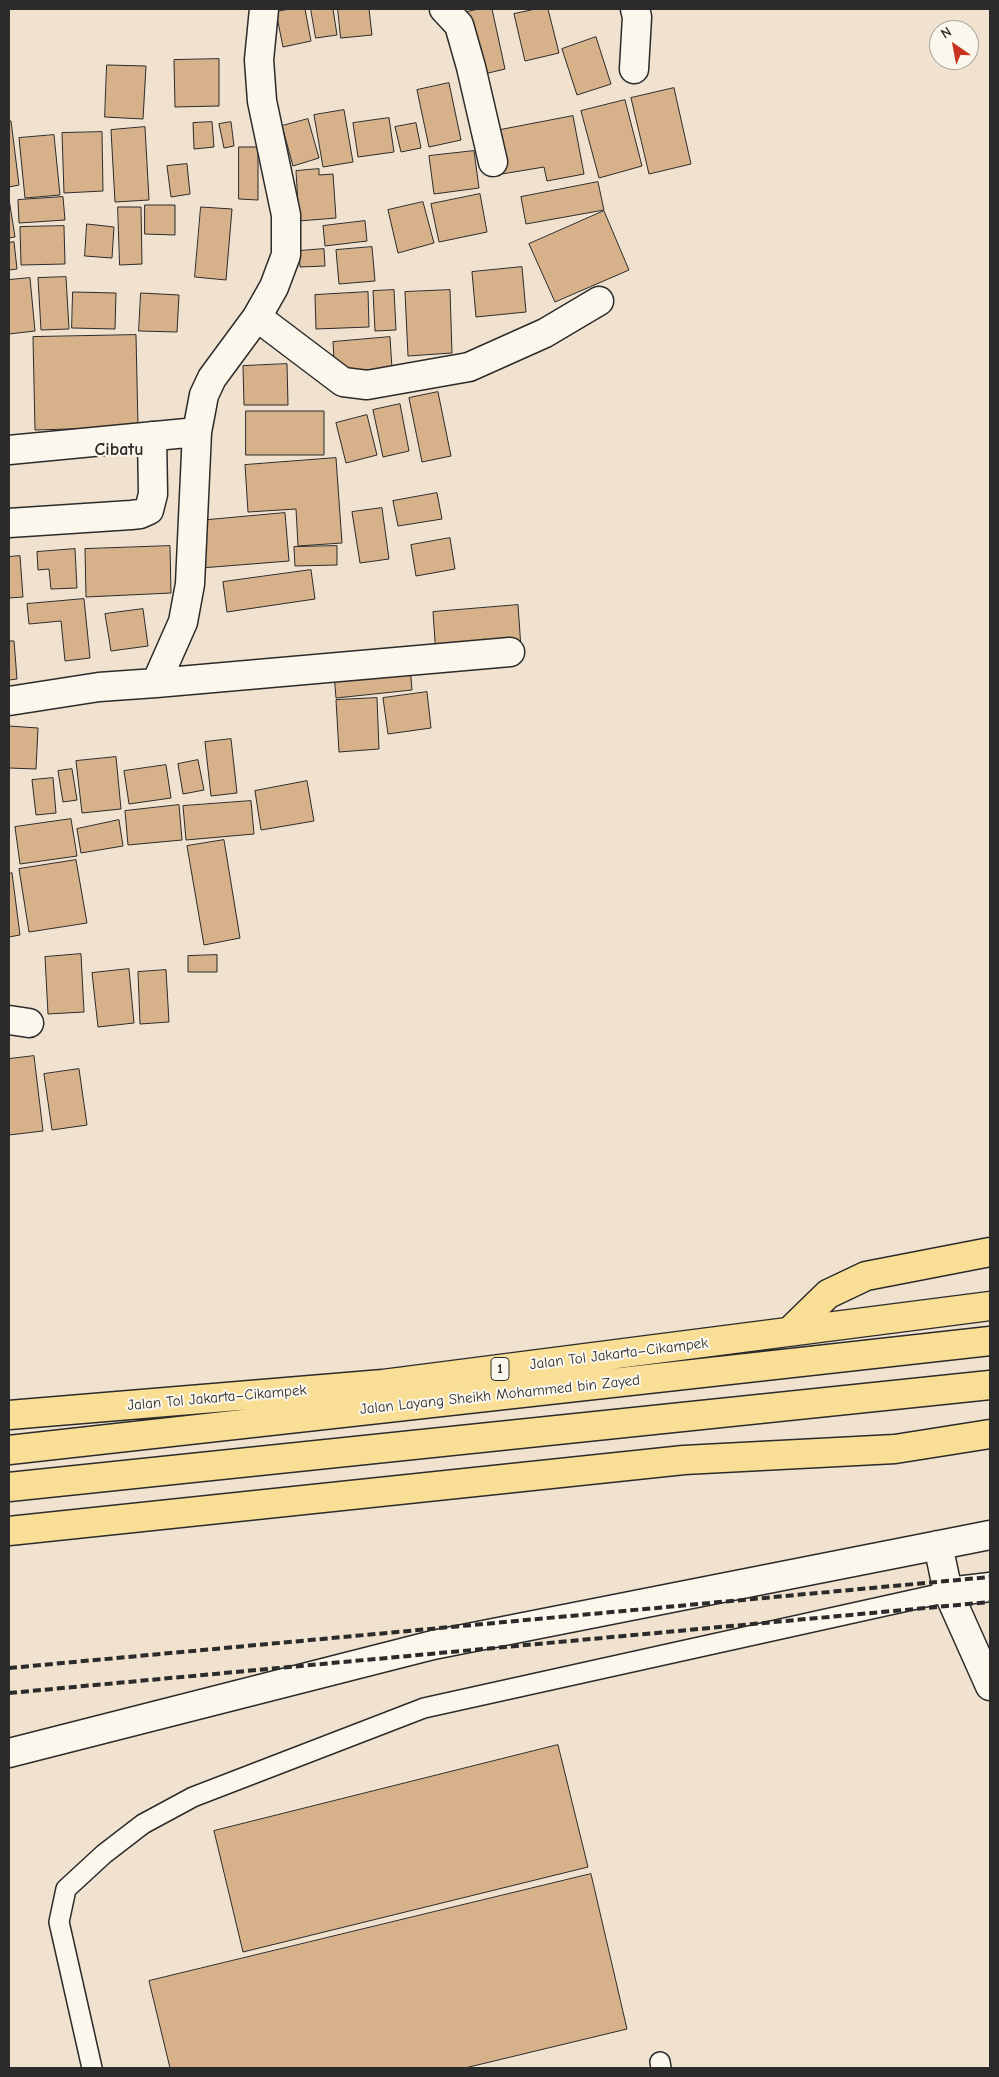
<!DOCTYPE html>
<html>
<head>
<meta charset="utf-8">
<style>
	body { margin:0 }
	#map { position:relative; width:999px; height:2077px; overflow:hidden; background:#f0e2ce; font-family:"Comic Neue",sans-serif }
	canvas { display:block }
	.frame { position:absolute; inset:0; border:10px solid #2b2b2b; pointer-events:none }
	.north { position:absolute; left:929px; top:20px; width:50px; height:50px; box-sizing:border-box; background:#fbf7ec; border:1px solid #a8a59f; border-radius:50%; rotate:327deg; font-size:14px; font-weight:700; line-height:20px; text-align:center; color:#2b2b2b }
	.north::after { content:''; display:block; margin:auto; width:18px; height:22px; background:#c8321e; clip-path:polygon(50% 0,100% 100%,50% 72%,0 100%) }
</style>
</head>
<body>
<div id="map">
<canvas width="999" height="2077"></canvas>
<div class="frame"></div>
<div class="north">N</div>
</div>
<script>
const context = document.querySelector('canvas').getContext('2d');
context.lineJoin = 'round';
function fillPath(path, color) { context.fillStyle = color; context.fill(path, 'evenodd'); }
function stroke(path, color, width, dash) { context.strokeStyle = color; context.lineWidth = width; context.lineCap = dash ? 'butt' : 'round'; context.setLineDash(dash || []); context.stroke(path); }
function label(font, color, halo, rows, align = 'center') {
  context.font = font + ' "Comic Neue",sans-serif'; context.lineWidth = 4; context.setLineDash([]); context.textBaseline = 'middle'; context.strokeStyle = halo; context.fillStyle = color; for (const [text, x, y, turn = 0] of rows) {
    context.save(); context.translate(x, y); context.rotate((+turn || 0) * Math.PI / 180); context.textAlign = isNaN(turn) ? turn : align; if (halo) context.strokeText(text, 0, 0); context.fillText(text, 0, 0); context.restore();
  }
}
const building = new Path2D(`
	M290 9H305L311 41 283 47 276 12Z
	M311 9H333L337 35 316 38Z
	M338 9H369L372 35 341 38Z
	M479 9H492L505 69 476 76 462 13Z
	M536 9H548L559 53 525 61 514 14Z
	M596 37 611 84 577 95 562 49Z
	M219 59V106L175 107 174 60Z
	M107 65 146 66 143 119 105 117Z
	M449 83 461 140 429 147 417 90Z
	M674 88 691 164 649 174 631 98Z
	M625 100 642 166 599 178 581 111Z
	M344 110 353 162 323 167 314 115Z
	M573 116 584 174 547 181 544 167 502 174 495 131Z
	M389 118 394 152 358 157 353 123Z
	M308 119 319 158 293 166 282 126Z
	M9 121H11L19 185 9 187Z
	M212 122 214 147 194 149 193 123Z
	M231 122 234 146 224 148 219 124Z
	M416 123 421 148 401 152 395 127Z
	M145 127 149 200 115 202 111 130Z
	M102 132 103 191 64 193 62 133Z
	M54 135 60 195 25 198 19 138Z
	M239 147H258V200L239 199Z
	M474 151 479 188 434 194 429 156Z
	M187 164 190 194 171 197 167 166Z
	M319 169V175L333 174 336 218 299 221 296 171Z
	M598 182 604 210 526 224 521 197Z
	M480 194 487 232 439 242 431 204Z
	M63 197 65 220 19 223 18 200Z
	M9 199 15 237 9 238Z
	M423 202 434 243 398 253 388 210Z
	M145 205H175V235L145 234Z
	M118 207H141L142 264 120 265Z
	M201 207 232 209 226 280 195 277Z
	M604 211 629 270 555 302 529 244Z
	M365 221 367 241 325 246 323 226Z
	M87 224 114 227 112 258 85 256Z
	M64 226 65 264 21 265 20 227Z
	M14 242 17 269 9 270V243Z
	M372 247 375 281 339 284 336 250Z
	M324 249 325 266 300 267 299 251Z
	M522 267 526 312 476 317 472 272Z
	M66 277 69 329 41 330 38 278Z
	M30 278 35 331 9 334V280Z
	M394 290 396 330 375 331 373 291Z
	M450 290 452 353 408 356 405 292Z
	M73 292 116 293 115 329 72 328Z
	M368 292 369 327 316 329 315 295Z
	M141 293 179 295 177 332 139 331Z
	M136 335 138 427 35 430 33 337Z
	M390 337 392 369 335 374 333 342Z
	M287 364 288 405H244L243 366Z
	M438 392 451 456 422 462 409 398Z
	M400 404 409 451 383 457 373 410Z
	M246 411H324V455H246Z
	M367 415 377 455 346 463 336 423Z
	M336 458 342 543 298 546 296 509 248 512 245 465Z
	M437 493 442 519 398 526 393 501Z
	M382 508 389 559 360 563 352 512Z
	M285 513 289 561 201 568 197 521Z
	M450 538 455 569 416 576 411 545Z
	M170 546 171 593 86 597 85 549Z
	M337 546V565L295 566 294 547Z
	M75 549 77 588 51 589 49 569 38 570 37 552Z
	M20 556 23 597 9 598V557Z
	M311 570 315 599 227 612 223 582Z
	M84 599 90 658 65 661 61 621 29 624 27 604Z
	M518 605 521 648 436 655 433 612Z
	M143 609 148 646 111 651 105 614Z
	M9 641H14L17 679 9 680Z
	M410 665 412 690 336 698 334 673Z
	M427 692 431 728 388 734 383 698Z
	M377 698 379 749 339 752 336 700Z
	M9 726 38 728 36 769 9 768Z
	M231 739 237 793 211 796 205 742Z
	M116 757 121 809 82 813 76 761Z
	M198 760 204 790 183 794 178 764Z
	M166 765 171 798 129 804 124 771Z
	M72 769 77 800 63 802 58 771Z
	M53 778 56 813 36 815 32 780Z
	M307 781 314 821 261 830 255 791Z
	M251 801 254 834 186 840 183 806Z
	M179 805 182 840 128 845 125 811Z
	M71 819 77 856 20 864 15 827Z
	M119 820 123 846 81 853 77 829Z
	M224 840 240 938 204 945 187 846Z
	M76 860 87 923 29 932 19 869Z
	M12 873 20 935 9 937V874Z
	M81 954 84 1012 48 1014 45 957Z
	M217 955V972H188V956Z
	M129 969 134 1023 98 1027 92 973Z
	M166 970 169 1022 140 1024 138 972Z
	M34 1056 43 1131 9 1135V1059Z
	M79 1069 87 1125 52 1130 44 1074Z
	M558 1745 588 1867 243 1952 214 1831Z
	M591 1874 627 2029 465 2068H170L149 1981Z`);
const service = new Path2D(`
	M660 2062 661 2068
	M92 2068 59 1922 66 1889 104 1854 143 1824 193 1797 424 1708 948 1592`);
const minor = new Path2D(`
	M444 9 459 25 471 67 493 162
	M634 69 637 17 635 9
	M257 317 343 382 367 385 469 367 545 333 599 301
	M9 450 197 432
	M9 523 131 515 140 514 149 510 153 494 152 436
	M156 683 510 652
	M9 701 99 687 156 683 183 622 190 584 197 432 204 395 212 378 257 317 274 287 286 255V215L262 101 259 60 264 9
	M9 1020 29 1023
	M938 1545 948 1592 990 1686
	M948 1592 990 1587
	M9 1753 433 1645 990 1535`);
const motorway = new Path2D(`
	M790 1331 828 1294 866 1276 990 1252
	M9 1415 383 1384 990 1306
	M9 1450 990 1341
	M9 1487 990 1385
	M9 1531 684 1460 895 1449 990 1434`);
const rail = new Path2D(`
	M9 1668 990 1577
	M9 1693 990 1602`);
const shields = [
	[500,1369,18]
];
const shieldNames = [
	["1",500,1369]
];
const streetNames = [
	["Jalan Tol Jakarta–Cikampek",619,1354,-7],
	["Jalan Layang Sheikh Mohammed bin Zayed",500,1395,-6],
	["Jalan Tol Jakarta–Cikampek",217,1398,-5]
];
const quarterNames = [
	["Cibatu",119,450]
];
fillPath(building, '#d7b189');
stroke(building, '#2b2b2b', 1);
stroke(service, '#2b2b2b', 22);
stroke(minor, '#2b2b2b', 31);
stroke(motorway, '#2b2b2b', 31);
stroke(service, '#fbf7ec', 19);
stroke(minor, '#fbf7ec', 28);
stroke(motorway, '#f9df96', 28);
stroke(rail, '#2b2b2b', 4, [8, 4]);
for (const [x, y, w] of shields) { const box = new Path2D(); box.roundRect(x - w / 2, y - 11.5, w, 23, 4); context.fillStyle = '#fbf7ec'; context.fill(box); stroke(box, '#2b2b2b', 1); }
label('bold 14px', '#2b2b2b', null, shieldNames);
label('15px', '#2b2b2b', '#fbf7ec', streetNames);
label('bold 18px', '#2b2b2b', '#fbf7ec', quarterNames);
</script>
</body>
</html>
